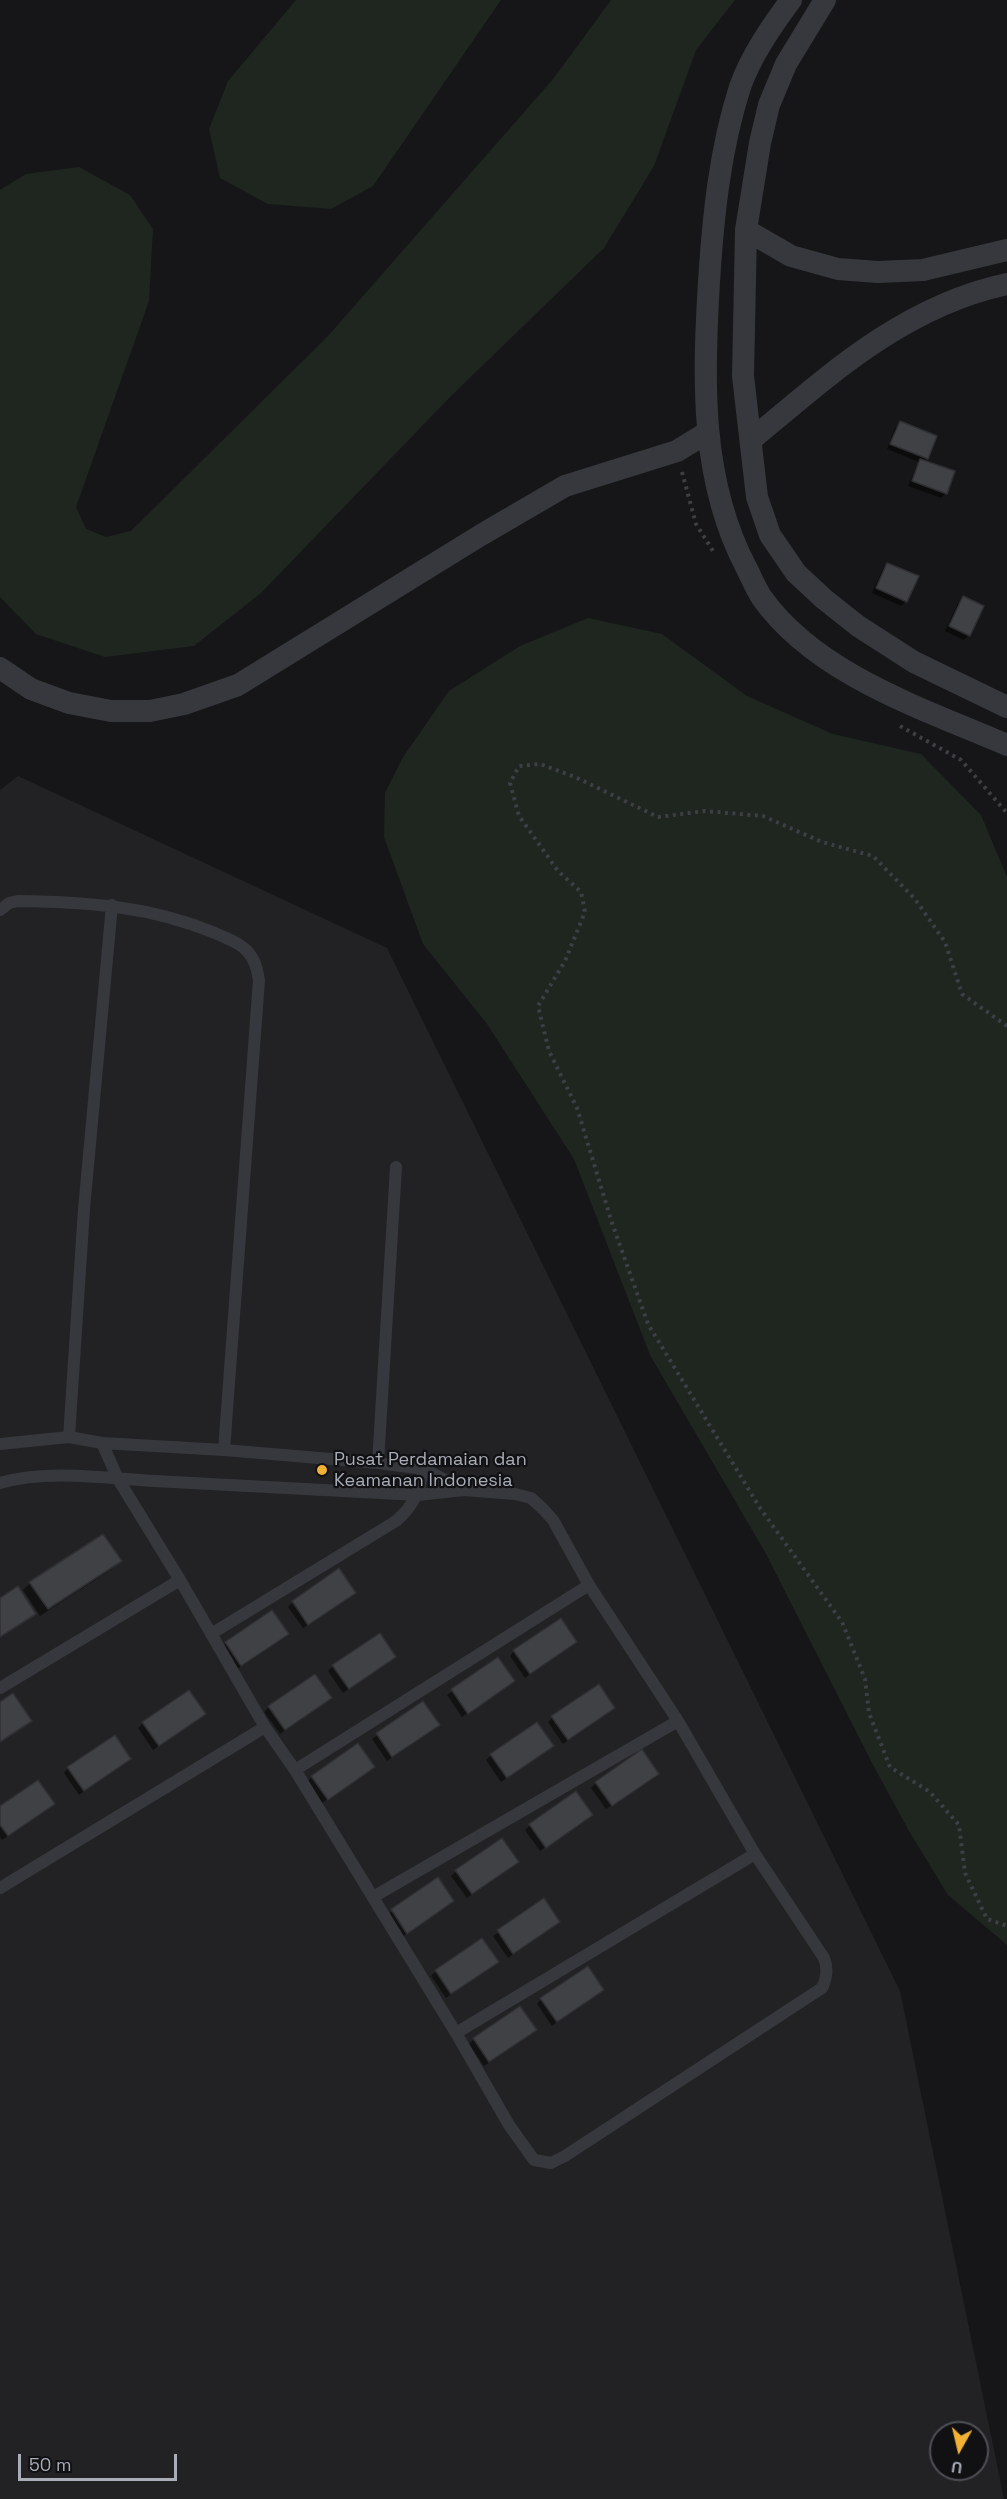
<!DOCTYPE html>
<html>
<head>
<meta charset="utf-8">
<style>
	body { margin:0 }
	#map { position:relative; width:1007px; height:2499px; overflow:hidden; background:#161618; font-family:"Space Grotesk",sans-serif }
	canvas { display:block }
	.north { position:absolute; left:929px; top:2421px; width:60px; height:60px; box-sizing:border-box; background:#111113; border:2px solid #4d4f55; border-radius:50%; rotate:188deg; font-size:16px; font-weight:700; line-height:24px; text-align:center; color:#a8adb8 }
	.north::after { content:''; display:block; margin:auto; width:21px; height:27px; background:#f2b134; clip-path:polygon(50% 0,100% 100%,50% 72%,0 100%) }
	.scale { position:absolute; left:18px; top:2454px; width:159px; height:27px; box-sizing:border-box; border:3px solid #a8adb8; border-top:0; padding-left:8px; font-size:18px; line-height:21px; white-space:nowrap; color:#a8adb8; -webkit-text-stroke:4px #111113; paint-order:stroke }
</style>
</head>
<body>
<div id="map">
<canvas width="1007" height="2499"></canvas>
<div class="north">U</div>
<div class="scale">50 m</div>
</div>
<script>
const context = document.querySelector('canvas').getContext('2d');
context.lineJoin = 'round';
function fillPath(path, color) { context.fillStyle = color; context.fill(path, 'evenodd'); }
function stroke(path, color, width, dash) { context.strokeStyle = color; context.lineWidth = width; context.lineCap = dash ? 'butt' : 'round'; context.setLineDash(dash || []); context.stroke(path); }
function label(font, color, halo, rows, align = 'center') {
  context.font = font + ' "Space Grotesk",sans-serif'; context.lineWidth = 4.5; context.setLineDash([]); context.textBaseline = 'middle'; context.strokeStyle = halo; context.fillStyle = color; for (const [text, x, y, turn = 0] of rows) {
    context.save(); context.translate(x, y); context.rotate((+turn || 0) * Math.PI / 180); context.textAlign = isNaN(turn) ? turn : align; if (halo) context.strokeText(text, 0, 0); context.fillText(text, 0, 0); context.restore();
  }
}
const built = new Path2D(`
	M18 776 387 948 900 1991 1004 2499H0V790ZM941 2433H977V2469H941Z`);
const green = new Path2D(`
	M296 0H501L373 186 331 209 268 204 220 178 209 129 228 81Z
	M611 0H735L696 50 654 166 604 248 452 395 261 593 194 646 105 657 36 634 0 597V190L26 174 79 167 130 195 153 229 149 301 76 507 86 529 106 537 131 531 328 336 554 78Z
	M588 618 662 634 747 696 833 734 921 754 981 815 1007 877V1945L948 1895 909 1831 872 1763 765 1552 650 1355 574 1159 487 1024 423 944 384 837 385 793 403 757 449 691 520 646Z`);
const shadow = new Path2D(`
	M900 423 926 458 923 461 946 493 941 498 908 486 919 462 887 449 895 428Z
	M888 564 906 601 901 606 872 593 883 569Z
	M963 598 969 635 964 640 945 631 958 603Z
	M120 1561 112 1569 40 1616 23 1590 30 1583Z
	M349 1597 303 1628 288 1607 293 1602Z
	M0 1599 34 1614 0 1638Z
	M282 1639 236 1670 221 1648 226 1643Z
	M575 1642 525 1678 510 1656 514 1651Z
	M394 1657 343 1693 328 1671 333 1666Z
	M498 1659 513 1681 462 1717 447 1695Z
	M330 1698 280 1734 264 1712 269 1707Z
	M423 1703 433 1730 387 1761 372 1739Z
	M0 1704 30 1721 0 1743Z
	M613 1708 563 1744 548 1722 552 1718Z
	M204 1714 153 1750 138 1728 143 1723Z
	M552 1746 501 1782 486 1760 491 1755Z
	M129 1759 79 1795 64 1773 68 1768Z
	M373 1767 322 1803 307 1782 312 1777Z
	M652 1779 606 1809 591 1788 596 1783Z
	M0 1808 48 1809 2 1840 0 1837Z
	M591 1815 540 1851 525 1830 530 1825Z
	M517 1862 467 1898 451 1876 456 1871Z
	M437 1879 452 1901 402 1937 387 1915Z
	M543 1900 558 1922 508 1958 493 1936Z
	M492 1966 446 1998 431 1976 436 1971Z
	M602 1990 552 2026 537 2004 541 1999Z
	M530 2034 484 2066 469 2044 474 2039Z`);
const building = new Path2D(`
	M900 421 937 436 928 459 890 444Z
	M920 459 955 471 947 494 912 481Z
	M887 563 919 576 907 602 876 588Z
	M963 596 984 606 970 636 949 626Z
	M103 1534 122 1561 48 1609 29 1582Z
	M339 1568 356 1593 308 1625 292 1601Z
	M18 1586 36 1614 0 1637V1598Z
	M272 1610 289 1634 241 1666 225 1642Z
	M561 1618 577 1642 530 1674 513 1650Z
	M380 1633 396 1657 349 1689 332 1665Z
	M498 1657 515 1681 468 1714 451 1689Z
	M315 1674 332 1698 285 1730 268 1706Z
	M599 1684 615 1708 568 1740 551 1716Z
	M189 1690 206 1714 159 1746 142 1722Z
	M13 1693 32 1721 0 1742V1702Z
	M423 1701 440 1725 392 1757 376 1733Z
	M537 1722 554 1746 507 1778 490 1754Z
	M115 1735 131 1759 84 1791 67 1767Z
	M358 1743 375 1767 328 1800 311 1776Z
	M642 1749 659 1774 612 1806 595 1782Z
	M38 1780 55 1804 8 1836 0 1825V1806Z
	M576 1791 593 1815 546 1848 529 1824Z
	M502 1838 519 1862 472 1894 455 1870Z
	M438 1877 454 1901 407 1934 391 1909Z
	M544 1898 560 1922 513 1954 497 1930Z
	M482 1938 499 1962 451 1994 435 1970Z
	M588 1966 604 1990 557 2022 540 1998Z
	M520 2006 537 2030 489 2062 473 2038Z`);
const path = new Path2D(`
	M682 472 696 524 713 551
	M900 726 961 760 1007 813
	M1007 1026 962 994 945 942 915 899 873 856 822 842 763 816 705 811 658 817 575 777 540 764 519 766 510 783 519 816 558 871 581 892 585 912 565 961 538 1006 549 1051 577 1108 612 1223 648 1324 760 1508 842 1622 865 1679 869 1713 890 1767 930 1792 959 1825 965 1873 987 1919 1007 1926`);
const lane = new Path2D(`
	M0 910 9 903 18 901C87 902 150 906 215 933 225 938 239 942 247 951 255 959 257 969 259 980L224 1450
	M69 1437 84 1209 112 905
	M0 1444 69 1437 102 1443 224 1450 378 1463 424 1469 463 1489
	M378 1463 396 1167
	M0 1483C46 1469 107 1478 154 1481 242 1485 330 1490 418 1495L464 1490 515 1494 531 1498 543 1509 553 1520 589 1585 678 1721 755 1854 824 1958C828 1968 827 1978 822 1988L565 2156 551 2163 534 2160 509 2125 456 2033 295 1770 265 1727 180 1580 118 1479 102 1443
	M211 1634 396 1521C414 1506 419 1491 424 1469
	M0 1688 180 1580
	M295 1770 589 1585
	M0 1888 265 1727
	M373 1897 678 1721
	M456 2033 755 1854`);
const street = new Path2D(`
	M791 0C771 27 751 56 740 87 720 149 713 217 709 282 703 379 700 481 747 569 752 579 756 589 762 598 817 675 924 709 1007 745
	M825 0 786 64 769 105 760 143 746 230 743 376 757 497 770 535 796 573 824 599 858 626 914 662 1007 707
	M746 230 791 256 838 269 878 272 923 270 1007 250
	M751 440C829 375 904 306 1007 284
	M0 668 31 689 69 703 111 711H150L184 704 238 685 481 535 565 486 677 451 708 432`);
const markers = [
	[322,1470,6,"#f2b134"]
];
const poiNames = [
	["Pusat Perdamaian dan",334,1460],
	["Keamanan Indonesia",334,1481]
];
fillPath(built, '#222225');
fillPath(green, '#1e261f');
fillPath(shadow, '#0007');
fillPath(building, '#404145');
stroke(building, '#303034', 1.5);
stroke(path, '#3d3f44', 4, [3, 4.5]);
stroke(lane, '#37383d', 12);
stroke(street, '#37383d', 22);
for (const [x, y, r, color] of markers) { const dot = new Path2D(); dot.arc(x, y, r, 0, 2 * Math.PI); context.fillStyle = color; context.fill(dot); stroke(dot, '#111113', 2); }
label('18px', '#a8adb8', '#111113', poiNames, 'left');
</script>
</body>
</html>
